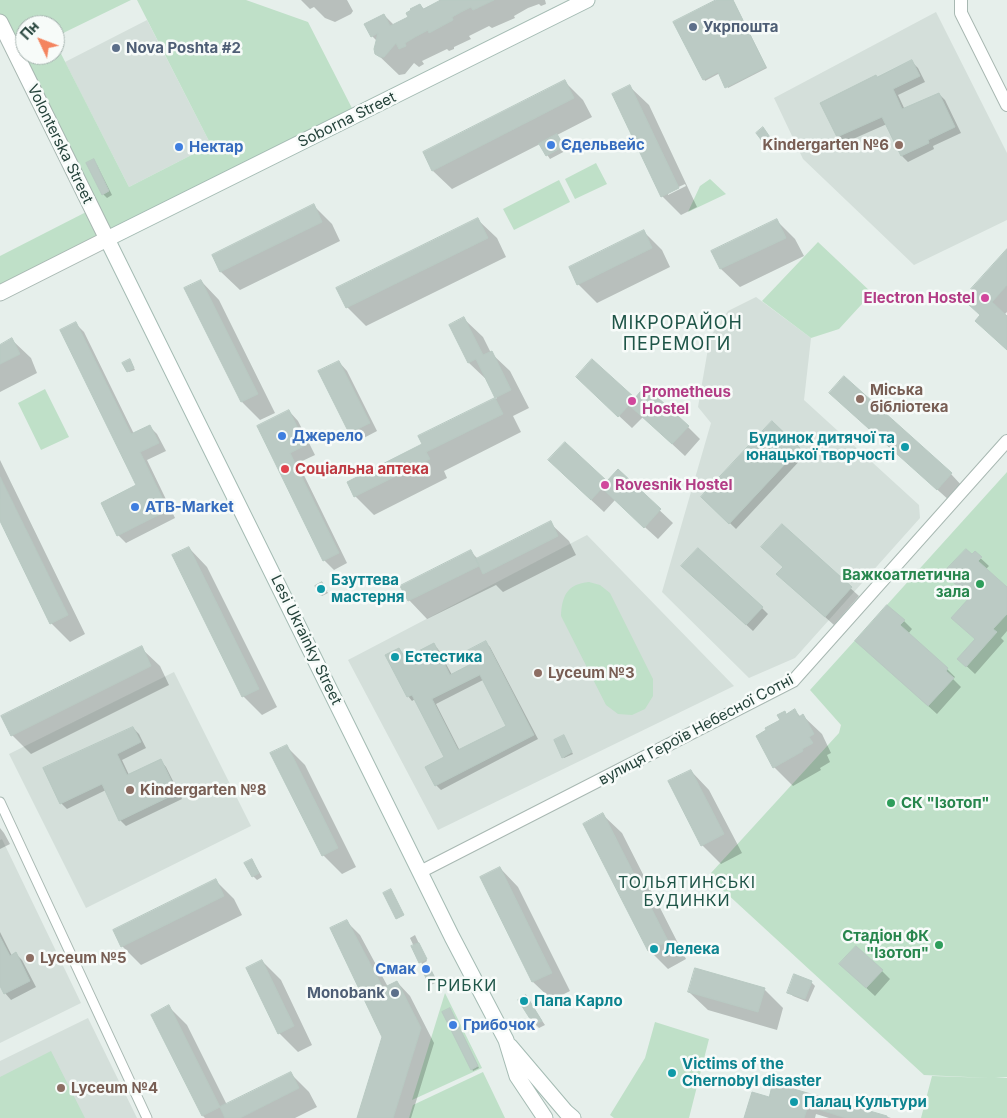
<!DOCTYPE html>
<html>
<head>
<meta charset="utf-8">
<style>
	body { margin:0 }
	#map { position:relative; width:1007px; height:1118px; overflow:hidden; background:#e6efeb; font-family:Inter,sans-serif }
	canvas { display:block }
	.north { position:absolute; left:15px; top:15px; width:50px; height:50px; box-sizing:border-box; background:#f7fbf9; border:1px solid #a3b1ad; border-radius:50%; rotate:313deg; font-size:14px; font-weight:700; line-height:20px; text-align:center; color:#24423a }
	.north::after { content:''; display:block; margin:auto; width:18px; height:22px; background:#f4845f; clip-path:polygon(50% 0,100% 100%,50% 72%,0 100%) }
</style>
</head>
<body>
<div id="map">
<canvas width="1007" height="1118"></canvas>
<div class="north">Пн</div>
</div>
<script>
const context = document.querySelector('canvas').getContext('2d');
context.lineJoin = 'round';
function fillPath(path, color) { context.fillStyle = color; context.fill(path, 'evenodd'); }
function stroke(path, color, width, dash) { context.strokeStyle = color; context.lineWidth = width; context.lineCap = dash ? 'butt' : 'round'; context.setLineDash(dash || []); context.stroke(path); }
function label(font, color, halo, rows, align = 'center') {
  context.font = font + ' Inter,sans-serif'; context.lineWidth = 5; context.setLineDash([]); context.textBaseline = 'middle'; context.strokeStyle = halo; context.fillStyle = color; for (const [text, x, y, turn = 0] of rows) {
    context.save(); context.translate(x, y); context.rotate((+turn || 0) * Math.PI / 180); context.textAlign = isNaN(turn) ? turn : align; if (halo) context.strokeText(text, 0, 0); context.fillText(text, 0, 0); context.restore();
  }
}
const built = new Path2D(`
	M936 12 1007 153V220L914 265 803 159 774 98Z
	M147 20 211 145 129 187 65 62Z
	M756 297 811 338 804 400 919 505 920 518 795 658 749 678 662 592 711 423 698 407 710 337 728 311Z
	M587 535 734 686 438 830 348 660Z
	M174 672 251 826 86 908 9 754Z
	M2 839 81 1003 0 1043V840Z
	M88 1018 137 1118H0V1061Z`);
const green = new Path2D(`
	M0 0H131L55 37V25H25V55H55V42L129 187 211 145 137 0H246L308 22 356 116 0 293V256L92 209 0 22Z
	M596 163 607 184 575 199 565 179Z
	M710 179 726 194 688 212 700 186Z
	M559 180 570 202 514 230 503 209Z
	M818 242 872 293 839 329 811 338 762 301Z
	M45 389 69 437 41 450 18 403Z
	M1007 472V1077L995 1078H1007V1118H921L932 1076 990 1078 924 1075 712 880 711 873 839 733 841 725 810 690Z
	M589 582 600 585 610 593 653 679V696L645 709 632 715 618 714 606 705 561 616C562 596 567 584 589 582Z
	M445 993 482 1068 412 1100Z
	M655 1022 709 1039 689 1118H614L610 1115 645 1058Z
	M51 1051 85 1118H0V1077Z
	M483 1072 505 1118H409L413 1105Z`);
const shadow = new Path2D(`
	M301 0H347L353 11 351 14 335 22 325 18 314 7 310 9Z
	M439 0H545L546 4 541 6 539 4 528 8 514 16 515 18 492 28 489 26 469 36 471 39 454 47V49L449 51 447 49 422 61 424 64 419 67 414 63 405 74 399 75 376 53 377 41 372 36 384 15 394 25 410 18 420 5 424 9 440 2Z
	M719 0H733L767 68 728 88 720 73 705 81 704 79Z
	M912 62 918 68 925 82 898 95 905 110 939 94 945 100 961 133 933 146 934 149 908 162 902 156 887 124 844 143 838 137 822 103Z
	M564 81 583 100 592 117 557 135 567 150 550 159 540 144 452 189 433 171 424 153Z
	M630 87 649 105 697 207 681 215 662 196ZM685 184 686 186 668 195V192Z
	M764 130 773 142 767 146 757 133Z
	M93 161 97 165 112 195 107 198 103 194Z
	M314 206 332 224 340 241 240 290 221 272 213 255Z
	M478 220 497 238 506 257 366 326 347 307Z
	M777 221 795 239 804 256 740 287 721 269 713 252Z
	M644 232 662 250 670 267 597 303 578 284Z
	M1007 254V312L1004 315 1007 317V350L977 321 982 316Z
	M201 281 219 300 275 413 260 420 242 402 186 289Z
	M464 319 483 337 491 353 510 371 529 408 513 416 521 432 444 471 447 478 374 515 355 496 424 445 420 437 497 398 488 381 469 363Z
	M76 324 84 332 134 434 149 426 157 434 166 451 147 460 175 518 126 543 118 535 138 486Z
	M12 340 31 358 37 373 0 392V346Z
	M131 362 135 370 129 372 128 371Z
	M339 362 347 371 377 431 358 441 350 432Z
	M590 389 635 399 688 427 700 439 685 456 643 417 632 428Z
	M843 405 951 474 963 487 950 501Z
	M289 411 298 421 315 455 298 463 347 563 334 570 324 560 259 427Z
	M772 423 805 455 736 529 703 497Z
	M0 460 85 634 70 642 51 623 0 518Z
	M618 471 673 523 658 539 615 500 604 512 562 473 607 483Z
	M550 523 569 541 576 555 503 592 496 585 427 619 409 600 471 552 478 559Z
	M782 526 859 596 834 625 786 582Z
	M189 548 207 567 277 707 262 715 243 696Z
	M975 553 989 566 986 569 1007 589V631L1001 638 1004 641 975 674 959 659 976 640 972 598V556Z
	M689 572 762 608 768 614 753 631Z
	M323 585 328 593 322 596 321 595Z
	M904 621 912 629 908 634 947 669 955 677 953 679 961 687 937 714 865 649Z
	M486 643 490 647 538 739 441 790 436 785 446 758 415 699 412 701 408 696 399 649 406 659 434 645 438 649 452 675 475 663ZM483 680 507 726 460 751 436 704Z
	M141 648 160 666 169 685 31 754 12 735Z
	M795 711 801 717 803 716 822 734 831 753 827 755 830 762 820 768 821 770 793 786 774 767 782 721 787 715Z
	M133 728 139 734 146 748 122 760 129 775 160 760 166 767 182 799 126 826 120 820 106 790 67 809 61 803Z
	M565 738 573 754 564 758 563 757Z
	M286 746 305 765 356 867 342 874 323 855Z
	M691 771 709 790 742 853 721 864 702 845Z
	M603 815 622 833 686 959 668 969 649 950Z
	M0 828 4 833 10 844 0 849Z
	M252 860 262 877 257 880 253 876Z
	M500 868 518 887 570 991 552 1000 533 982 482 877Z
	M216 881 234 899 242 915 141 965 122 946Z
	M346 921 360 935 388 987 397 982 410 996 434 1043 411 1118H359L384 1037Z
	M0 932 12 956 16 954 22 960 36 987 11 1000 5 993 0 984Z
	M415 935 427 961 422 964 410 938Z
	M262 961 281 980 312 1045 298 1052 279 1033Z
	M429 967 437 982 431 985 430 983Z
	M882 971 890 979 875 996 849 972Z
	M811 982 815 986 808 1002 793 996 789 992Z
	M764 989 783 1008 777 1030 708 1010 689 992Z
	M525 996 545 1025 539 1028 535 1024Z
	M169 1007 187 1025 227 1105 290 1073 309 1092 317 1107 295 1118H205L203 1116Z
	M451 1011 479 1068 473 1071 472 1069Z
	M774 1084 891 1118H829L816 1114 815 1118H745L770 1098Z`);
const building = new Path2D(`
	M441 0H494L473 10 471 7 461 12 452 17 453 20 429 33 428 30 415 37 405 43 406 46 399 49 396 43 384 57H380L375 54 374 49 378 33 371 37 364 24 384 14 390 26 408 17 406 13 411 10 410 9 420 4 423 9Z
	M716 0H733L766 67 725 88 718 72 703 80 673 22Z
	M912 60 920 76 893 89 902 109 939 93 955 127 928 140 929 143 901 156 882 117 837 137 820 103 876 75 877 77Z
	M565 80 574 98 432 171 423 152Z
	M630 85 679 188 661 197 612 94Z
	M763 127 772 140 765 145 756 133Z
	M557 134 564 146 546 156 539 144Z
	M94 159 109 191 102 195 86 163Z
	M314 204 322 222 220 272 212 255Z
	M478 218 488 238 346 308 336 288Z
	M777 219 786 238 720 269 711 251Z
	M644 230 652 248 577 285 569 267Z
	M1007 249V285L992 302 1007 316V350L975 321 980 315 968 304 977 294 971 289Z
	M201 280 258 394 241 402 184 288Z
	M464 317 483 355 492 351 511 390 495 398 476 359 468 363 449 325Z
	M76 322 131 434 150 425 159 443 140 452 168 510 117 536 101 503 136 485 60 330Z
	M12 338 20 354 0 364V345Z
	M130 359 134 368 127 372 122 363Z
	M592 359 635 398 645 386 689 426 672 444 629 405 618 417 576 377Z
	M339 361 370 423 349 433 318 371Z
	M844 376 952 473 937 490 829 393Z
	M495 398 503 414 426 452 430 459 354 497 347 482 422 444 418 436Z
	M289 410 306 445 290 453 339 553 323 561 257 426Z
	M772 421 800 448 729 524 701 497Z
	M565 442 607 481 618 469 661 509 644 528 602 488 591 500 548 460Z
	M0 477 68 615 50 624 0 521Z
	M551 521 558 536 483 574 476 559Z
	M782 524 852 587 825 617 776 574 783 567 761 547Z
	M189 547 259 689 242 697 172 555Z
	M698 548 763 607 746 625 681 566Z
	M966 549 972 554 975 551 982 557 978 561 1007 587V614L993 629 997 632 966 667 957 659 975 639 951 618 970 597 943 573Z
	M471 550 479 566 408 601 400 586Z
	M322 582 327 591 320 595 315 586Z
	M887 605 905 620 900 625 948 668 946 671 954 678 928 706 855 641Z
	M486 641 534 735 435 786 425 767 444 757 412 695 407 697 385 655 399 648 405 658 434 643 450 675 473 663 467 651ZM480 675 506 726 458 750 432 699Z
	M142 646 151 666 11 736 1 716Z
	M795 709 799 717 803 714 814 734 809 737 813 743 802 749 803 751 773 768 756 736 766 730 765 728 780 720 777 715 785 711 786 714Z
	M133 727 141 742 117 754 127 775 161 759 177 793 119 821 102 784 60 804 43 768Z
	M564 735 572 752 562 758 554 740Z
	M287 745 338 848 322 856 270 753Z
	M691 770 724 834 701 846 668 781Z
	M603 813 668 941 648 951 583 824Z
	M252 859 259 873 252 877 244 863Z
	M500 867 552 973 532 982 480 877Z
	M216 879 224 896 121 947 113 930Z
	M391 889 404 915 396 919 383 893Z
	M347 920 383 988 397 981 421 1028 393 1118H357L382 1037 330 928Z
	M0 937 10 956 16 952 30 981 4 994 0 986Z
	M419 943 427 959 419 963 411 946Z
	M856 946 883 970 866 988 839 964Z
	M262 960 294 1026 278 1034 246 968Z
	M428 964 436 980 429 984 421 968Z
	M695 968 765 988 758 1012 688 992Z
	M794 974 812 981 805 999 787 993Z
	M526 995 542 1021 534 1025 518 1000Z
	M169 1005 220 1107 202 1116 151 1015Z
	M450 1008 478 1066 471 1070 442 1012Z
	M291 1072 299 1088 240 1118H225L220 1107Z
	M773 1083 887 1116V1118H846L808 1106 804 1118H744L752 1092 769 1097Z`);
const pedestrian = new Path2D(`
	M0 802 147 1118`);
const minor = new Path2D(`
	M961 0V13L1007 105
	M420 872 793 681 1007 441`);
const tertiary = new Path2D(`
	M0 22 107 239 0 293`);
const secondary = new Path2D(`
	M510 1046 566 1112 573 1118
	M545 1118 517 1076 506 1040 452 937 107 239 587 0`);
const markers = [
	[693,27,5,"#5c6f8a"],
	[116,48,5,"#5c6f8a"],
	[551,145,5,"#3f7fe0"],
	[899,145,5,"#8d6e63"],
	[179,147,5,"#3f7fe0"],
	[985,298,5,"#d1479c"],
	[860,399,5,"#8d6e63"],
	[632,401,5,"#d1479c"],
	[282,436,5,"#3f7fe0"],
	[905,447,5,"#0f9aa8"],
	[285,469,5,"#e0444e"],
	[605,485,5,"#d1479c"],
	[135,507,5,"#3f7fe0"],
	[980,584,5,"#2e9e5b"],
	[321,589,5,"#0f9aa8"],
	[395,657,5,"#0f9aa8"],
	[538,673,5,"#8d6e63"],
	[130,790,5,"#8d6e63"],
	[891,803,5,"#2e9e5b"],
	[939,945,5,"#2e9e5b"],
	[654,949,5,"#0f9aa8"],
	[30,958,5,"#8d6e63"],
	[426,969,5,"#3f7fe0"],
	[395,993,5,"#5c6f8a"],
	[524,1001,5,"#0f9aa8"],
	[453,1025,5,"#3f7fe0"],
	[672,1073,5,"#0f9aa8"],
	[61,1088,5,"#8d6e63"],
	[794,1102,5,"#0f9aa8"]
];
const serviceNames = [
	["Укрпошта",703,27],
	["Nova Poshta #2",126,48],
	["Monobank",385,993,"right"]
];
const streetNames = [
	["Soborna Street",347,120,-26],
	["Volonterska Street",60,144,64],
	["Lesi Ukrainky Street",306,640,64],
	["вулиця Героїв Небесної Сотні",696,730,-28]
];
const shopNames = [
	["Єдельвейс",561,145],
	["Нектар",189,147],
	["Джерело",292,436],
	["ATB-Market",145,507],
	["Смак",416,969,"right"],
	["Грибочок",463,1025]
];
const educationNames = [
	["Kindergarten №6",889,145,"right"],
	["Міська",870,390],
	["бібліотека",870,407],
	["Lyceum №3",548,673],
	["Kindergarten №8",140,790],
	["Lyceum №5",40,958],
	["Lyceum №4",71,1088]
];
const hotelNames = [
	["Electron Hostel",975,298,"right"],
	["Prometheus",642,392],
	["Hostel",642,409],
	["Rovesnik Hostel",615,485]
];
const cultureNames = [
	["Будинок дитячої та",895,438,"right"],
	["юнацької творчості",895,455,"right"],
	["Бзуттева",331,580],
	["мастерня",331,597],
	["Естестика",405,657],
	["Лелека",664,949],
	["Папа Карло",534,1001],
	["Victims of the",682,1064],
	["Chernobyl disaster",682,1081],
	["Палац Культури",804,1102]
];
const healthNames = [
	["Соціальна аптека",295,469]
];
const leisureNames = [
	["Важкоатлетична",970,575],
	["зала",970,592],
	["СК \"Ізотоп\"",901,803,"left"],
	["Стадіон ФК",929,936],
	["\"Ізотоп\"",929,953]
];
const neighbourhoodNames = [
	["ТОЛЬЯТИНСЬКІ",687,883],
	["БУДИНКИ",687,901],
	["ГРИБКИ",462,986]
];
const quarterNames = [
	["МІКРОРАЙОН",677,324],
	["ПЕРЕМОГИ",677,345]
];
fillPath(built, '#d4dfda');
fillPath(green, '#bfe0c8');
fillPath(shadow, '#0003');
fillPath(building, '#bbcac4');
stroke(building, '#b8c9c2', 1);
stroke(pedestrian, '#a8b8b2', 11);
stroke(minor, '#a8b8b2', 14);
stroke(tertiary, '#a8b8b2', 17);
stroke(secondary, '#a4bbb3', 17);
stroke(pedestrian, '#fff', 9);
stroke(minor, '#fff', 12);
stroke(tertiary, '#fff', 15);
stroke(secondary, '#fff', 15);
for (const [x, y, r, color] of markers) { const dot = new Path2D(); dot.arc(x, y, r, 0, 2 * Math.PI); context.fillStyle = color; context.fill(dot); stroke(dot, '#f7fbf9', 2); }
label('bold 15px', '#4e5e75', '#f7fbf9', serviceNames, 'left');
label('15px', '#24423a', '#f7fbf9', streetNames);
label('bold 15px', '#366cbe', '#f7fbf9', shopNames, 'left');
label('bold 15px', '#785e54', '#f7fbf9', educationNames, 'left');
label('bold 15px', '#b23c85', '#f7fbf9', hotelNames, 'left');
label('bold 15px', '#0d838f', '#f7fbf9', cultureNames, 'left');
label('bold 15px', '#be3a42', '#f7fbf9', healthNames, 'left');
label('bold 15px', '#27864d', '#f7fbf9', leisureNames, 'right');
context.letterSpacing = '1px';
label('16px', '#1f5548', '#f7fbf9', neighbourhoodNames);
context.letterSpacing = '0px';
context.letterSpacing = '1px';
label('18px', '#1f5548', '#f7fbf9', quarterNames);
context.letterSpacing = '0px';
</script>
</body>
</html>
